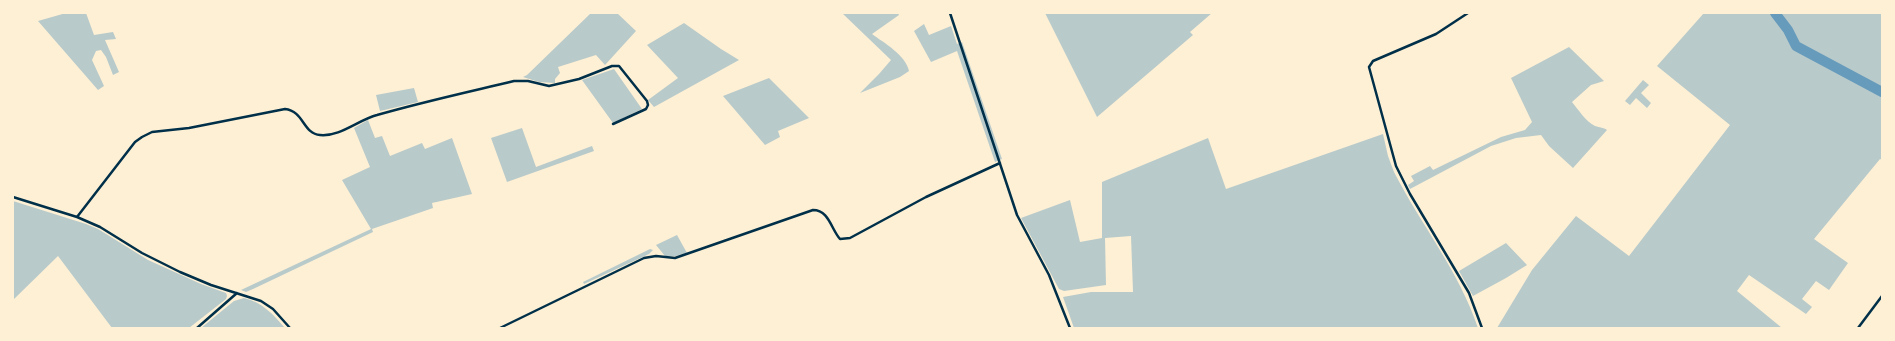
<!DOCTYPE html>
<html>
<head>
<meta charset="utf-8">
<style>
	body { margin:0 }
	#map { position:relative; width:1895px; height:341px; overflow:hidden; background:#fdf0d5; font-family:"Fira Sans Condensed",sans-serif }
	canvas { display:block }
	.frame { position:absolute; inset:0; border:14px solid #fdf0d5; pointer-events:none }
</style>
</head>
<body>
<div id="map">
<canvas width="1895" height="341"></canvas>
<div class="frame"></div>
</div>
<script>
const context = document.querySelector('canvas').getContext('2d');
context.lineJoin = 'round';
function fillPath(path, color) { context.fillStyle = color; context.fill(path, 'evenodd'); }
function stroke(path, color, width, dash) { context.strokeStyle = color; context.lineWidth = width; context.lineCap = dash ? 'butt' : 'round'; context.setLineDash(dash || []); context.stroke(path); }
const green = new Path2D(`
	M66 13H86L94 35 113 32 116 39 105 40 119 72 113 75 106 57 101 50 96 51 92 60 104 86 98 90 38 21Z
	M591 13H617L636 31 605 65 596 55 558 67 560 73 555 79V83L539 82 523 77 527 75Z
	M842 13H898L899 15 872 34C884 43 906 55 909 71L900 77 860 93 879 74 891 60Z
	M1045 13H1212L1190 32 1193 35 1097 117Z
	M1704 13H1777L1779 16 1782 13H1882V160L1880 159 1814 239 1848 263 1829 290 1816 281 1802 299 1812 307 1806 314 1749 275 1737 291 1782 328H1497L1532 270 1576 216 1629 256 1730 125 1657 66Z
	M684 23 721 49 739 60 654 107 648 100 678 78 647 45Z
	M924 24 929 35 951 26 957 44 962 42 1002 159 995 162 957 51 931 62 914 31Z
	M1569 47 1604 81 1591 85 1572 102C1578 109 1586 122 1595 126 1600 128 1603 127 1607 130L1573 168 1549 146 1541 135 1516 138 1491 146 1410 189 1408 185 1414 181 1411 176 1430 166 1433 170 1501 137 1525 130 1532 122 1511 78Z
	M614 69 642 109 613 123 582 80Z
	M769 78 809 118 778 131 780 137 765 145 723 96Z
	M1643 80 1649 85 1641 93 1651 103 1647 108 1636 98 1630 105 1625 101Z
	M414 88 418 102 380 111 376 95Z
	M368 120 375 138 382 136 390 156 422 143 425 149 452 138 472 194 432 203 433 208 372 229 373 232 253 289 246 292 241 290 371 229 342 180 370 167 354 128Z
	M522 128 536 167 592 146 594 151 507 182 491 138Z
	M1383 134 1388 156 1394 172C1421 225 1459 271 1478 328H1074L1063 297 1091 292H1133L1131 236 1105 238 1106 285 1064 291 1059 289 1021 218 1070 200 1080 242 1102 238V182L1208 138 1226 189Z
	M13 201 86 224 98 229 148 260 201 284 226 293 227 296 226 299 189 328H112L58 256 13 300Z
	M677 235 687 253 676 256H665L656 245Z
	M1506 243 1527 265 1506 278 1473 296 1459 271Z
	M650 249 653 250 649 254 584 284 583 282Z
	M244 298C262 302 274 315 285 328H201L234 301Z`);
const river = new Path2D(`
	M1775 13 1788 30 1796 46 1882 92`);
const minor = new Path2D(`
	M950 13 1017 215 1049 275 1070 328
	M1468 13 1436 34 1373 61 1369 67 1396 166 1410 194 1469 293 1482 328
	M13 197 77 217 100 227 142 253 180 272 211 285 261 301 273 309 290 328
	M77 217 135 142 142 137 152 132 189 128 285 109C304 111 303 134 320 135 340 137 358 120 377 115 422 102 468 92 514 81H528L549 86 579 79 612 66H619L647 101 648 105 646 109 613 124
	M197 328 237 293
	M500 328 644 258 656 256 675 258 813 210C829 210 831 229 840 239L850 238 926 197 1000 163
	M1858 328 1882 296`);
fillPath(green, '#b9caca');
stroke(river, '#669bbc', 10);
stroke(minor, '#003049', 2.5);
</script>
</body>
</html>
